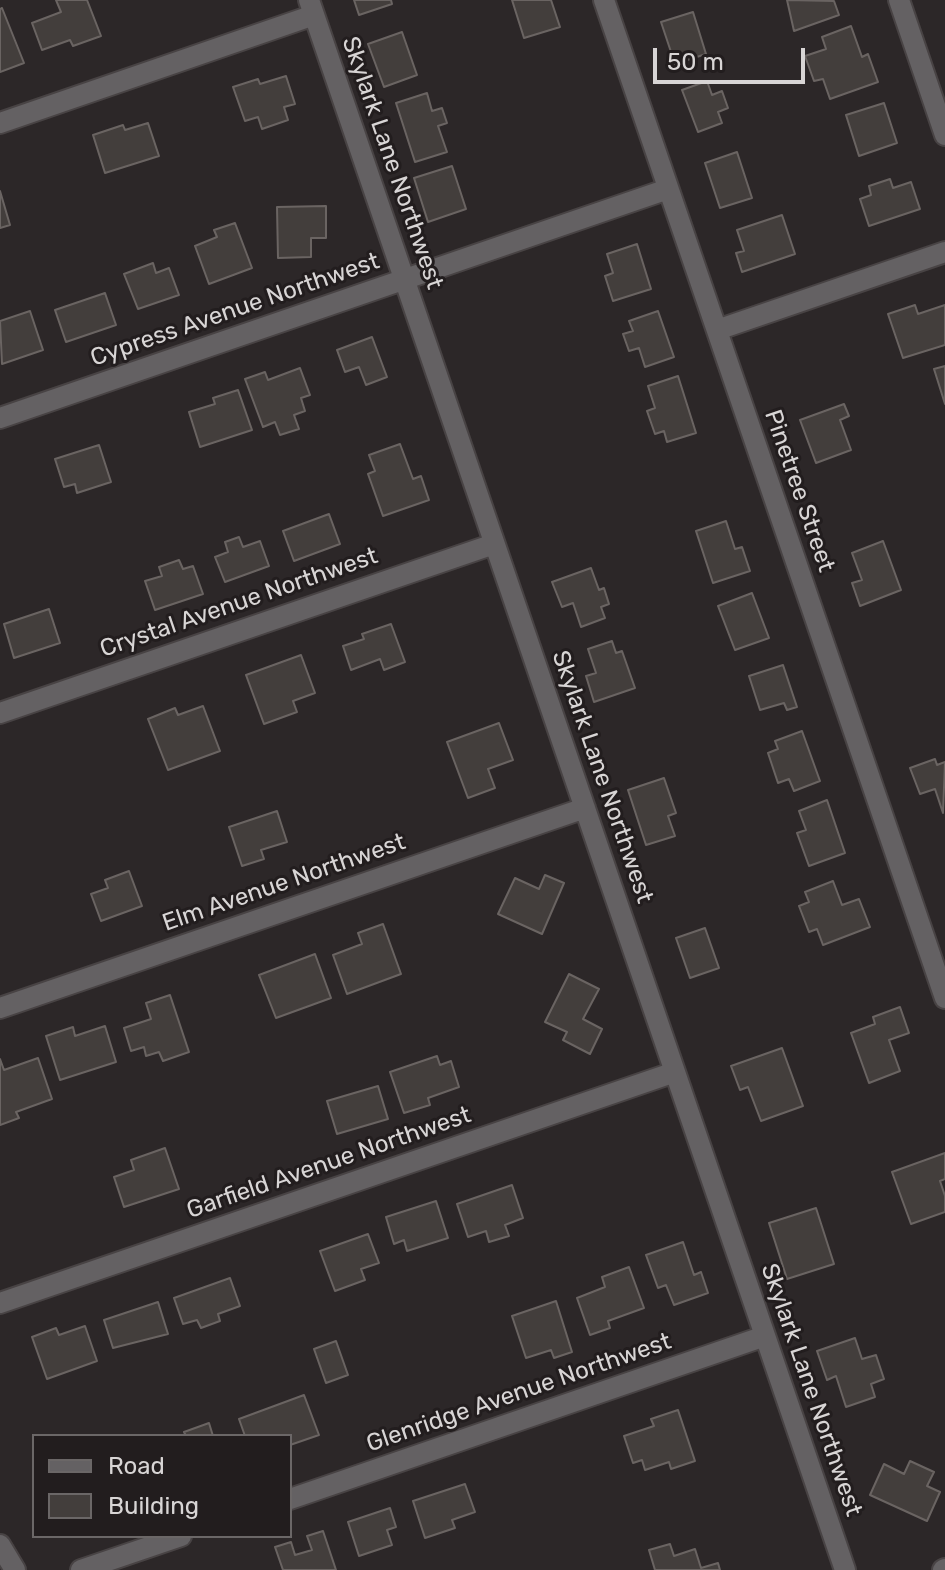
<!DOCTYPE html>
<html>
<head>
<meta charset="utf-8">
<style>
	body { margin:0 }
	#map { position:relative; width:945px; height:1570px; overflow:hidden; background:#2c2728; font-family:Rubik,sans-serif }
	canvas { display:block }
	.legend { position:absolute; left:32px; top:1434px; width:260px; height:104px; box-sizing:border-box; background:#221d1e; border:2px solid #6b6767; margin:0; padding:10px 14px; list-style:none; font-size:24px; color:#d8d5d5 }
	.legend li { display:flex; align-items:center; gap:16px; height:40px }
	.legend b { width:40px; border:2px solid #6b6767 }
	.scale { position:absolute; left:653px; top:48px; width:152px; height:36px; box-sizing:border-box; border:4px solid #d8d5d5; border-top:0; padding-left:10px; font-size:24px; line-height:28px; white-space:nowrap; color:#d8d5d5; -webkit-text-stroke:6px #221d1e; paint-order:stroke }
</style>
</head>
<body>
<div id="map">
<canvas width="945" height="1570"></canvas>
<ul class="legend">
<li><b style="height:10px;background:#646163"></b>Road</li>
<li><b style="height:22px;background:#433e3c"></b>Building</li>
</ul>
<div class="scale">50 m</div>
</div>
<script>
const context = document.querySelector('canvas').getContext('2d');
context.lineJoin = 'round';
function fillPath(path, color) { context.fillStyle = color; context.fill(path, 'evenodd'); }
function stroke(path, color, width, dash) { context.strokeStyle = color; context.lineWidth = width; context.lineCap = dash ? 'butt' : 'round'; context.setLineDash(dash || []); context.stroke(path); }
function label(font, color, halo, rows, align = 'center') {
  context.font = font + ' Rubik,sans-serif'; context.lineWidth = 6; context.setLineDash([]); context.textBaseline = 'middle'; context.strokeStyle = halo; context.fillStyle = color; for (const [text, x, y, turn = 0] of rows) {
    context.save(); context.translate(x, y); context.rotate((+turn || 0) * Math.PI / 180); context.textAlign = isNaN(turn) ? turn : align; if (halo) context.strokeText(text, 0, 0); context.fillText(text, 0, 0); context.restore();
  }
}
const building = new Path2D(`
	M56 0H87L101 36 73 46 70 40 42 50 32 23 61 12Z
	M354 0H391L392 4 359 15Z
	M512 0H551L560 27 524 38Z
	M787 0 834 1 839 15 794 31Z
	M2 8 24 63 0 72V9Z
	M693 12 706 54 675 64 661 22Z
	M851 26 862 57 868 54 878 82 830 99 823 79 814 81 805 56 826 49 822 37Z
	M402 32 417 75 384 87 368 44Z
	M286 76 295 104 284 107 288 120 262 129 258 117 245 121 233 87 258 79 260 84Z
	M707 81 712 95 722 91 728 108 718 112 722 123 698 132 682 90Z
	M427 93 432 111 442 108 447 123 438 126 447 152 415 162 396 103Z
	M884 103 897 143 859 156 846 115Z
	M148 123 159 156 105 173 93 135 123 125 125 130Z
	M737 152 752 198 720 208 705 163Z
	M452 166 466 209 428 222 414 178Z
	M890 179 893 188 911 182 920 209 869 226 860 199 871 195 869 186Z
	M0 191 10 225 0 228Z
	M326 206V238H311V257L278 258 277 207Z
	M782 215 795 254 742 272 736 253 744 251 737 230Z
	M235 223 252 268 209 284 195 246 217 237 214 230Z
	M637 244 651 289 613 301 605 276 613 273 607 254Z
	M153 263 156 273 169 268 179 295 138 309 124 274Z
	M105 293 116 325 66 342 55 310Z
	M915 305 918 314 945 305V345L903 358 888 314Z
	M30 311 43 350 2 364 0 321Z
	M658 311 674 357 645 367 639 348 629 351 623 334 633 331 629 321Z
	M372 337 387 377 366 385 359 367 345 372 337 350Z
	M945 366V404L934 369Z
	M300 368 310 395 301 398 305 411 294 415 299 429 280 435 275 422 263 427 245 379 265 372 268 380Z
	M678 376 696 433 667 442 664 431 655 434 647 411 655 408 648 386Z
	M238 390 252 430 200 447 189 412 215 404 213 398Z
	M844 404 849 416 840 420 851 450 816 463 800 420Z
	M400 444 413 479 421 476 429 500 383 516 368 474 375 471 369 455Z
	M99 445 111 482 77 493 75 484 64 487 55 459Z
	M329 514 340 544 294 561 283 531Z
	M726 521 735 549 742 547 750 571 713 583 696 531Z
	M239 537 243 547 260 541 269 566 225 582 215 557 228 552 225 542Z
	M883 541 901 590 860 606 852 583 862 580 852 553Z
	M179 560 183 569 193 566 203 594 155 610 145 581 162 576 159 567Z
	M591 568 599 590 604 588 609 604 601 607 605 618 581 627 573 603 562 607 552 582Z
	M752 593 769 638 735 650 718 606Z
	M49 609 60 643 14 658 4 624Z
	M391 624 405 662 384 670 380 659 351 670 343 646 364 639 362 634Z
	M612 641 616 653 622 651 635 688 594 702 586 676 596 673 588 649Z
	M301 655 315 693 293 701 297 712 264 724 246 675Z
	M783 665 797 707 787 710 784 703 760 710 749 676Z
	M203 706 220 751 168 770 148 719 175 708 178 715Z
	M499 723 513 760 488 769 495 788 468 798 447 742Z
	M802 731 820 781 794 791 789 779 778 783 768 753 778 749 775 741Z
	M935 759 937 765 945 762 943 813 935 789 920 794 910 768Z
	M664 778 676 813 668 816 675 836 646 845 628 790Z
	M827 800 845 853 809 866 797 833 806 830 799 811Z
	M277 811 287 842 261 850 264 859 242 866 229 827Z
	M129 871 142 906 101 921 91 894 108 888 105 880Z
	M545 875 564 883 542 934 498 914 515 878 539 889Z
	M833 881 842 905 859 899 870 927 823 945 817 929 809 932 799 906 809 902 805 892Z
	M383 924 401 974 347 994 333 955 362 944 358 933Z
	M705 928 719 968 690 978 676 938Z
	M315 954 331 998 276 1018 259 975Z
	M569 974 599 989 583 1019 602 1029 590 1054 563 1040 567 1032 545 1022Z
	M170 995 189 1052 163 1061 159 1052 146 1056 144 1047 131 1051 124 1028 151 1019 146 1003Z
	M900 1007 909 1033 889 1040 900 1071 869 1083 851 1033 875 1024 873 1017Z
	M105 1026 116 1062 60 1080 46 1036 73 1027 75 1036Z
	M782 1048 803 1106 761 1121 748 1087 740 1090 731 1066Z
	M437 1056 440 1065 451 1061 459 1087 428 1098 430 1105 404 1113 390 1072Z
	M38 1058 52 1099 16 1112 19 1118 0 1125V1059L4 1070Z
	M378 1086 388 1119 337 1134 327 1101Z
	M165 1148 179 1189 124 1207 114 1177 134 1170 131 1160Z
	M945 1153V1179L940 1181 945 1196V1212L911 1224 892 1172Z
	M512 1185 523 1218 505 1225 509 1236 489 1242 486 1231 468 1237 457 1204Z
	M436 1201 448 1238 407 1251 404 1240 394 1244 386 1217Z
	M816 1208 834 1264 787 1279 769 1223Z
	M368 1234 379 1263 361 1269 365 1280 335 1291 320 1251Z
	M683 1242 694 1275 701 1272 708 1293 674 1305 666 1285 658 1288 646 1255Z
	M629 1267 644 1308 608 1321 610 1328 590 1335 577 1298 605 1287 602 1277Z
	M230 1278 240 1306 218 1314 220 1321 201 1328 197 1320 183 1324 174 1298Z
	M556 1301 572 1352 554 1358 551 1350 526 1358 512 1316Z
	M158 1302 168 1334 113 1348 104 1320Z
	M85 1326 97 1361 47 1379 32 1337 56 1328 59 1335Z
	M855 1338 862 1359 876 1355 884 1379 871 1384 875 1397 846 1407 836 1376 827 1380 817 1351Z
	M336 1341 348 1375 326 1383 314 1349Z
	M304 1395 319 1435 290 1445V1436H245L239 1419Z
	M678 1410 695 1461 671 1469 669 1462 645 1470 642 1460 633 1463 624 1436 654 1426 651 1419Z
	M209 1423 213 1436H186L184 1432Z
	M910 1461 934 1472 927 1486 940 1492 927 1521 870 1495 884 1464 904 1474Z
	M465 1484 475 1512 452 1520 455 1528 425 1538 413 1501Z
	M390 1508 396 1527 387 1530 392 1545 359 1556 348 1522Z
	M323 1531 336 1570H283L275 1547 291 1542 295 1555 312 1550 307 1536Z
	M670 1544 674 1556 695 1549 701 1568 718 1563 720 1570H655L649 1550Z`);
const minor = new Path2D(`
	M309 0 845 1570
	M604 0 945 998
	M899 0 945 135
	M0 123 314 15
	M717 330 945 252
	M0 418 668 189
	M0 713 494 544
	M0 1008 585 808
	M0 1303 675 1072
	M290 1499 765 1336
	M0 1545 15 1570
	M81 1570 181 1536
	M943 1570 945 1569`);
const streetNames = [
	["Skylark Lane Northwest",392,163,71],
	["Cypress Avenue Northwest",235,310,-19],
	["Pinetree Street",799,491,71],
	["Crystal Avenue Northwest",239,603,-19],
	["Skylark Lane Northwest",602,777,71],
	["Elm Avenue Northwest",284,883,-19],
	["Garfield Avenue Northwest",329,1163,-19],
	["Skylark Lane Northwest",811,1390,71],
	["Glenridge Avenue Northwest",519,1393,-19]
];
fillPath(building, '#433e3c');
stroke(building, '#6a6462', 2);
stroke(minor, '#484344', 24);
stroke(minor, '#646163', 20);
label('24px', '#d8d5d5', '#221d1e', streetNames);
</script>
</body>
</html>
